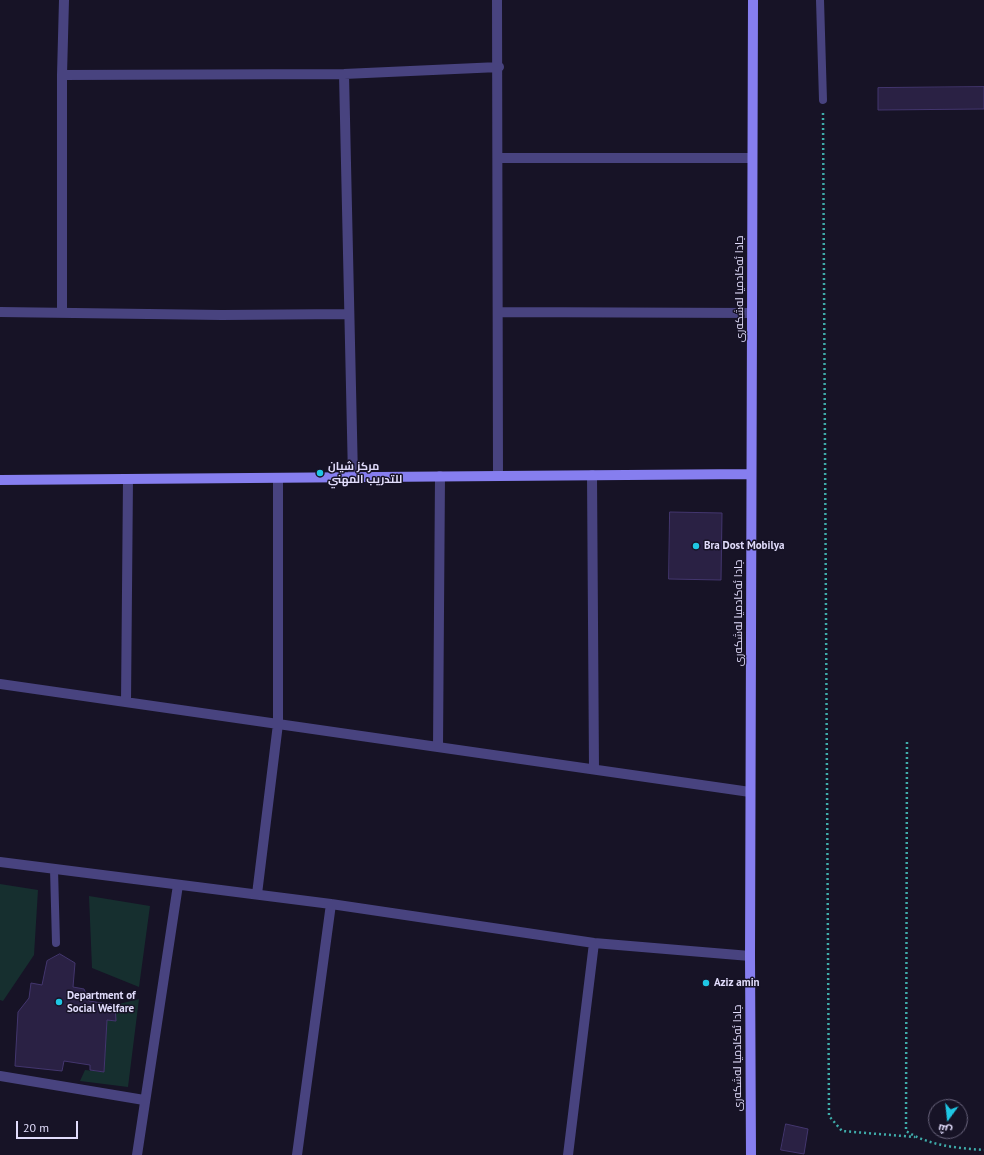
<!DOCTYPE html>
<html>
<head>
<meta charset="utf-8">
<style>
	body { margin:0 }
	#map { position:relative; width:984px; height:1155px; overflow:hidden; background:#171326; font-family:"PT Sans",Cairo,sans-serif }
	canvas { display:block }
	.north { position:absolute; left:928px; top:1099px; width:40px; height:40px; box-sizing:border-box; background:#171326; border:1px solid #68637b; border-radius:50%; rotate:195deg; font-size:11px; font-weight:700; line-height:16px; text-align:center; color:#e1dcfb }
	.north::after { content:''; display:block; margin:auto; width:14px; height:18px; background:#1fc7e4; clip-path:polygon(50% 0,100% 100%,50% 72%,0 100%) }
	.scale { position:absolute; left:16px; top:1121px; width:62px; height:18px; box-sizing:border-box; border:2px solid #e1dcfb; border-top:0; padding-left:5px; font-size:12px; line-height:14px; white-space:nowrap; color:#e1dcfb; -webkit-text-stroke:3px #171326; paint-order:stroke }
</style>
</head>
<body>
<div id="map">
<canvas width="984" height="1155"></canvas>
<div class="north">ش</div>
<div class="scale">20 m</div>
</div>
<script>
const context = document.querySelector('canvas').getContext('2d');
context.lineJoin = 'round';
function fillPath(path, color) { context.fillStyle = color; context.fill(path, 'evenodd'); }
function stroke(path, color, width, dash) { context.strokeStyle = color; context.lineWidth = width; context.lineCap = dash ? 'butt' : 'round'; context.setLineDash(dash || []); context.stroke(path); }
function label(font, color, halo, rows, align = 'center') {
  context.font = font + ' "PT Sans",Cairo,sans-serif'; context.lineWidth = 3; context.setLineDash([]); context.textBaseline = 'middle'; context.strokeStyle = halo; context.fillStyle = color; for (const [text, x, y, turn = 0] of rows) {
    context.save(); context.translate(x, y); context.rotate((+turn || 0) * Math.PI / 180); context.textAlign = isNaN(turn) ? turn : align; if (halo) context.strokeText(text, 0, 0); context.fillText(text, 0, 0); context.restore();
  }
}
const green = new Path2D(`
	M0 884 38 890 34 955 3 1001 0 1000Z
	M89 896 150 906 139 987 92 968Z
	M139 999 128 1087 80 1081 85 1070 104 1072 107 1020 116 1021 115 1005Z`);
const building = new Path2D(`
	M984 87V109L878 110V88Z
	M670 512 722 513 721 580 669 579Z
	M60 954 75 963 73 987 84 989 89 1001 115 1005 116 1021 107 1020 104 1072 90 1070V1065L64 1061 62 1071 15 1066 18 1012 29 998 31 983 42 985 47 961Z
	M786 1124 808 1129 804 1154 781 1150Z`);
const path = new Path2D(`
	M823 113 829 1116 842 1131 915 1137
	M907 742 906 1131C930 1146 957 1148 984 1150`);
const lane = new Path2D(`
	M820 0 823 100
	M54 869 56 943`);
const street = new Path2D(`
	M497 0 498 476
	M344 74 353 477
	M62 75 344 74 499 67
	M499 158H752
	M0 312 222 315 349 314
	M498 312 752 313
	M62 313V75L64 0
	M592 475 594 769
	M0 684 750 792
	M126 702 128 479
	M438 747 440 476
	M0 862 331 904 594 943 750 956
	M257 894 278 724V478
	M0 1076 144 1100
	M137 1155 178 885
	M297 1155 331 904
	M568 1155 594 943`);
const secondary = new Path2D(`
	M0 480 751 474
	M751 1155 750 956 753 0`);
const markers = [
	[320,473,4,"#1fc7e4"],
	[696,546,4,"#1fc7e4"],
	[706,983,4,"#1fc7e4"],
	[59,1002,4,"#1fc7e4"]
];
const streetNames = [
	["جادا ئه‌كادميا له‌شكه‌رى",740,289,-90],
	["جادا ئه‌كادميا له‌شكه‌رى",739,613,-90],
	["جادا ئه‌كادميا له‌شكه‌رى",738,1058,-90]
];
const poiNames = [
	["مركز شيان",328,467],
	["للتدريب المهني",328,480],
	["Bra Dost Mobilya",704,546],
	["Aziz amin",714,983],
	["Department of",67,996],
	["Social Welfare",67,1009]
];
fillPath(green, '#162f2f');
fillPath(building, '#2a2144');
stroke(building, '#43366e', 1);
stroke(path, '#3facaa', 2.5, [2, 3]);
stroke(lane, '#48437f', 8);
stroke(street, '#48437f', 10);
stroke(secondary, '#867eef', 10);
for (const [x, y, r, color] of markers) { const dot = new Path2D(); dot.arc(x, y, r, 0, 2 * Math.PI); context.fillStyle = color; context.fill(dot); stroke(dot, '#171326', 1.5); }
label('11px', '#e1dcfb', '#171326', streetNames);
label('bold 11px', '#e1dcfb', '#171326', poiNames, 'left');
</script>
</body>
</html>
